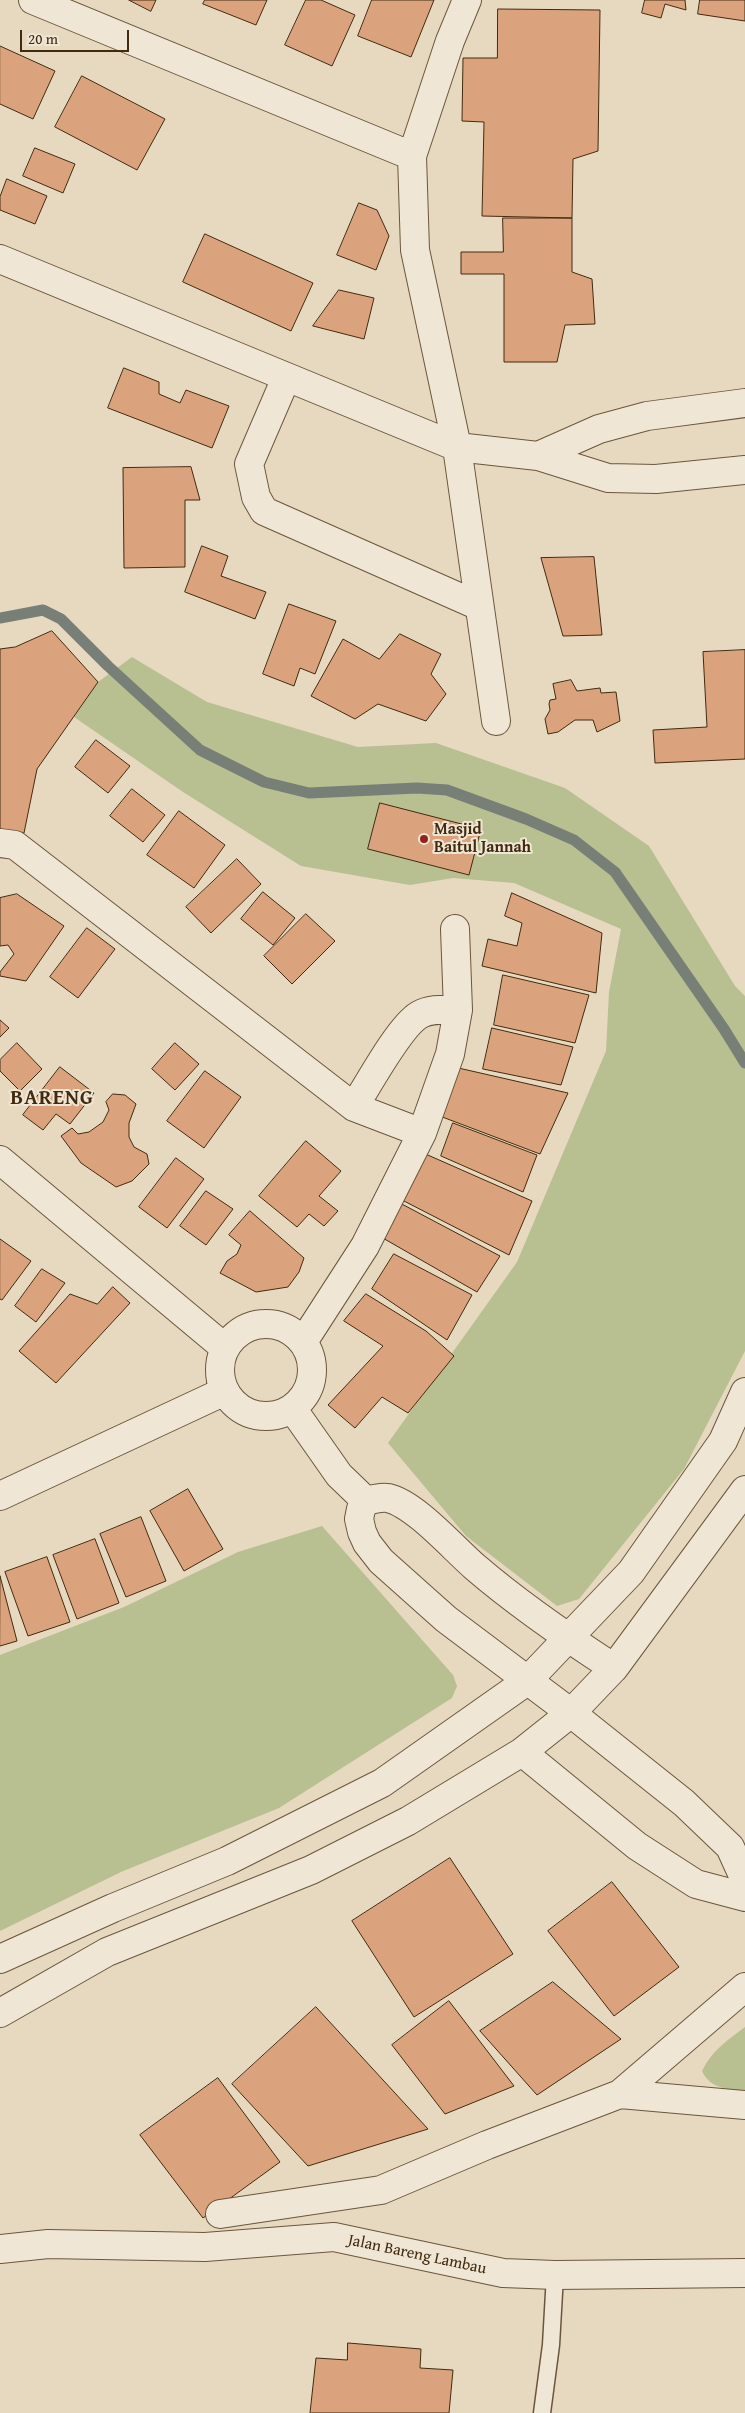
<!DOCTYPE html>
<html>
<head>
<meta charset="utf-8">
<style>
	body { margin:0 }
	#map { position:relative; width:745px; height:2413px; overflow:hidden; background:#e7d9c0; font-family:"Gentium Book Plus",serif }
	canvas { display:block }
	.scale { position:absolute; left:20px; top:30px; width:109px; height:22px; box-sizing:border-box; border:2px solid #422a0f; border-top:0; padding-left:6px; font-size:15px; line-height:18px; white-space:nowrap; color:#422a0f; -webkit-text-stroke:4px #efe6d6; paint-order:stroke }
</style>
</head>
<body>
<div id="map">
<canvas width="745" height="2413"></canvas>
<div class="scale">20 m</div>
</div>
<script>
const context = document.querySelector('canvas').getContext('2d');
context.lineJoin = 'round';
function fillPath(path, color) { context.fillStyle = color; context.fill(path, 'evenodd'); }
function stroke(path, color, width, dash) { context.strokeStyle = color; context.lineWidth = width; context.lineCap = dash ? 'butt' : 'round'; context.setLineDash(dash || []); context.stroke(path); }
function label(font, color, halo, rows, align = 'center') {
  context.font = font + ' "Gentium Book Plus",serif'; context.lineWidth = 4; context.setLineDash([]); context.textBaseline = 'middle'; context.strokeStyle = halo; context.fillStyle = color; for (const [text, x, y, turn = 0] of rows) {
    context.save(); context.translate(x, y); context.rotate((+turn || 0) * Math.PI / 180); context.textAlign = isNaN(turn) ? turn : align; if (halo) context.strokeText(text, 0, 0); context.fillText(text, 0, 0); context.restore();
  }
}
const green = new Path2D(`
	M132 657 207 702 358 747 436 743 565 788 649 846 735 986 745 996V1351L684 1469 579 1599 557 1606 466 1536 388 1443 517 1262 606 1051 609 992 621 929 514 883 453 878 410 885 301 866 183 792 74 717 98 682Z
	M322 1526 453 1675 457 1686 452 1698 279 1808 121 1872 0 1931V1655L124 1607 238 1552Z
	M745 2027V2091C728 2089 710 2089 702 2071 711 2051 728 2040 745 2027Z`);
const stream = new Path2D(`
	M0 618 43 610 61 619 108 666 200 750 264 782 309 793 417 788 447 790 526 819 574 840 615 872 724 1029 745 1063`);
const building = new Path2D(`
	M129 0H156L151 11Z
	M205 0H267L256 25 203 4Z
	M306 0H321L355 15 332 66 285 45Z
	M372 0H434L411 57 358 36Z
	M645 0H685L686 10 665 4 661 18 642 13Z
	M700 0H745V21L698 14Z
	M498 9 600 10 598 151 573 159 572 218 482 216 484 122 462 121 463 58H497Z
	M0 46 55 71 33 119 0 104Z
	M82 76 165 119 137 170 55 127Z
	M35 148 75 164 63 193 23 176Z
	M7 179 47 196 35 224 0 210V197Z
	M359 203 377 210 389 236 376 270 337 255Z
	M503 218H572V272L592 279 595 324 565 325 557 362H504V274H461V252H503Z
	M205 234 313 283 291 331 183 282Z
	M339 290 374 298 364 339 313 326Z
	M124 368 159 382V394L180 403 186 390 229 406 212 448 108 408Z
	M191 467 200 500H185V567L124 568 123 468Z
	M202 546 228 556 221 576 266 592 255 619 185 592Z
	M594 557 602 635 563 636 541 558Z
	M289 604 336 621 315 674 300 668 294 686 263 674Z
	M52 631 98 682 37 769 24 833 0 838V649L15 647Z
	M400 634 441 654 431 674 446 694 426 721 378 704 355 719 311 696 343 639 379 659Z
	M745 650V759L655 763 653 730 707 727 703 652Z
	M571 680 577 691 600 688 601 693 616 692 620 721 597 732 593 720H575L558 732 548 734 545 719 550 710 549 704 550 700 556 699 553 684Z
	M96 740 130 766 108 793 75 767Z
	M132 789 165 815 143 842 110 816Z
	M380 803 481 829 469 875 368 849Z
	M179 811 225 845 194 888 147 855Z
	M237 859 261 884 211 933 186 907Z
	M263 892 295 918 273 945 241 919Z
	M512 893 602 933 596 993 482 966 488 939 517 946 522 923 505 916Z
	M17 894 64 926 26 981 0 976V972L14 954 8 945 0 946V898Z
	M306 914 335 941 292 984 264 956Z
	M87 928 115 949 78 998 50 977Z
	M503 975 589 995 575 1043 494 1025Z
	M0 1020 9 1028 0 1037Z
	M492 1028 573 1047 561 1085 483 1069Z
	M17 1043 42 1069 20 1091 0 1071V1060Z
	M175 1043 199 1064 175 1090 152 1069Z
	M60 1067 94 1093 70 1124 56 1114 43 1130 23 1115Z
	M454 1067 568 1093 540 1154 437 1115Z
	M205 1071 241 1097 204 1148 167 1121Z
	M113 1094 125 1095 136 1104 129 1123V1137L134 1147 147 1154 149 1164 132 1181 116 1187 81 1163 61 1136 72 1128 78 1134 89 1132 103 1122 109 1110 106 1102Z
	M453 1123 537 1155 523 1192 441 1156Z
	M306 1141 341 1171 319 1196 338 1211 324 1226 309 1214 297 1227 259 1196Z
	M421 1152 532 1201 509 1255 402 1200Z
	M176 1158 204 1179 167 1228 139 1207Z
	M206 1191 233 1209 206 1245 180 1226Z
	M398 1202 500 1256 477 1292 381 1237Z
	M250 1211 304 1258 299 1272 288 1287 256 1292 220 1273 227 1261 237 1254 241 1245 229 1235Z
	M0 1239 31 1261 2 1300 0 1299Z
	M394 1254 472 1295 447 1340 372 1289Z
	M42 1269 65 1283 36 1322 15 1306Z
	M113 1287 130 1303 56 1383 19 1351 70 1294 97 1304Z
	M366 1294 426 1331 454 1356 408 1413 382 1397 355 1428 328 1405 383 1346 344 1321Z
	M188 1489 223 1549 184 1571 150 1511Z
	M141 1517 166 1581 126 1597 100 1534Z
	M95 1539 119 1603 77 1619 53 1555Z
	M47 1557 70 1622 28 1636 5 1572Z
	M0 1576 17 1641 0 1646Z
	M450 1858 513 1954 414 2017 352 1921Z
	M612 1882 679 1967 614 2016 548 1931Z
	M553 1982 621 2039 537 2095 480 2031Z
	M449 2001 514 2086 445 2114 392 2045Z
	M316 2007 428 2129 308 2166 232 2084Z
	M218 2078 280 2162 203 2218 140 2135Z
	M348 2343 421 2349 420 2368 453 2370 449 2413H310L316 2358 347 2360Z`);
const lane = new Path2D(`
	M542 2413 551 2345 555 2275`);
const street = new Path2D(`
	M33 0 412 156
	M467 0 450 41 412 156 415 250 457 447 496 721
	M0 259 457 447 538 456 608 478 656 479 745 470
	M286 378 249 464 256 497 264 511 479 606
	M538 456 599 429 647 416 745 403
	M0 843 15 845 354 1107 422 1133
	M354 1107C368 1085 399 1027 419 1015 431 1008 445 1010 458 1010
	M0 1160 225 1348
	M220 1370a46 46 0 1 1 92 0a46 46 0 1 1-92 0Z
	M303 1342 365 1246 422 1133 450 1054 458 1010 455 929
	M292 1408 339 1475 366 1501C373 1499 381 1497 388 1498 415 1504 454 1549 475 1567 518 1604 566 1637 614 1668
	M0 1496 225 1391
	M366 1501 361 1509 359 1519 362 1532 367 1543 381 1561 446 1619 571 1713 684 1803 730 1847 745 1880
	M522 1752 637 1846 696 1884 745 1897
	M0 1959 113 1908 227 1861 382 1783 527 1681 631 1572 723 1441 745 1392
	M0 2013 107 1952 311 1870 408 1821 522 1752 571 1713 614 1668 745 1490
	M620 2094 745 2105
	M220 2214 381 2190 487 2145 620 2094 745 1987
	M0 2249 48 2244 205 2247 334 2237 503 2273 555 2275 745 2273`);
const markers = [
	[424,839,5,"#8f2418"]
];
const poiNames = [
	["Masjid",434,830],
	["Baitul Jannah",434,848]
];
const streetNames = [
	["Jalan Bareng Lambau",417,2255,12]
];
const districtNames = [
	["BARENG",52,1099]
];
fillPath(green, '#b8bf91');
stroke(stream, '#777f77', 11);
fillPath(building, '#dba37d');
stroke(building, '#422a0f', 1);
stroke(lane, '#6b563b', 19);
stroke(street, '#6b563b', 30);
stroke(lane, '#efe6d6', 16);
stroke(street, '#efe6d6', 28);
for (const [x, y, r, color] of markers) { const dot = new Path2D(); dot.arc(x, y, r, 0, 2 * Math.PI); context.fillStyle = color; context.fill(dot); stroke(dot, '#efe6d6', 2); }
label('bold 16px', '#422a0f', '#efe6d6', poiNames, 'left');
label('16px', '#422a0f', '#efe6d6', streetNames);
context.letterSpacing = '1px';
label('bold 21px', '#422a0f', '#efe6d6', districtNames);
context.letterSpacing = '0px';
</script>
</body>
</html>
